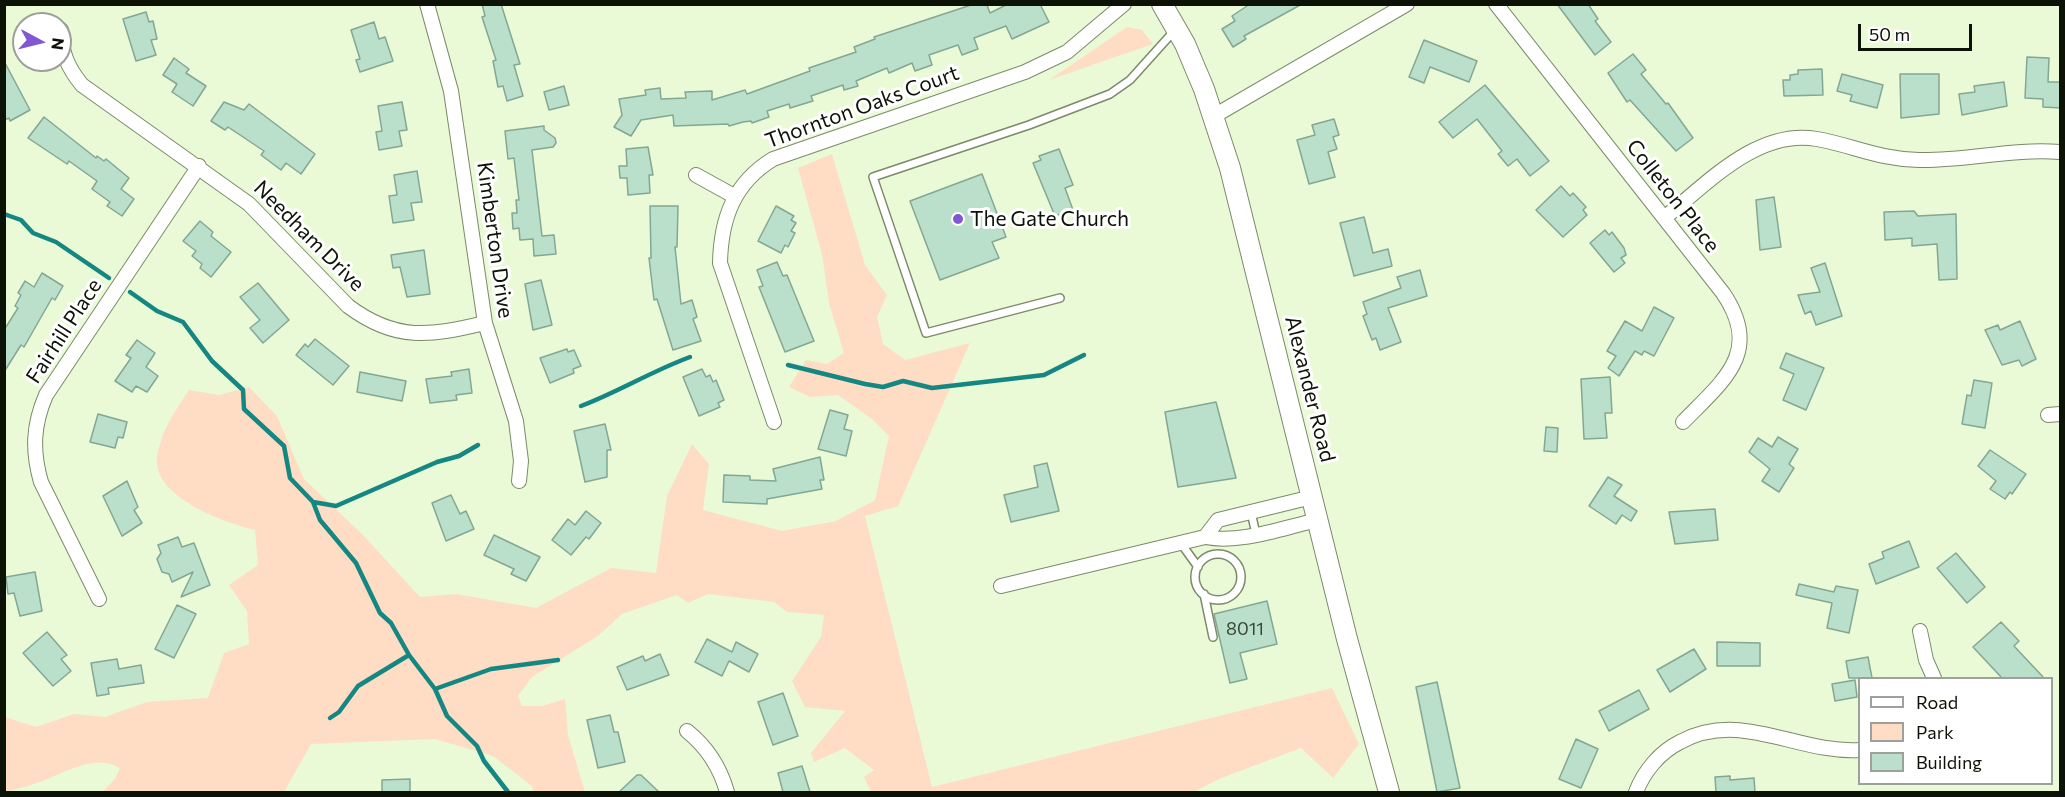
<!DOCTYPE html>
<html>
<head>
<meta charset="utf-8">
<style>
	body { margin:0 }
	#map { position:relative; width:2065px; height:797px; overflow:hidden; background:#eafad7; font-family:Commissioner,sans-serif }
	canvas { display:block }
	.frame { position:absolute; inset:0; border:6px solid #0d1206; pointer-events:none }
	.legend { position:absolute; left:1858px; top:677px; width:195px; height:108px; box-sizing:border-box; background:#fff; border:2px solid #9ea09b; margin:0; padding:8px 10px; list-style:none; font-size:18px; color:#0d1206 }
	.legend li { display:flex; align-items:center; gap:12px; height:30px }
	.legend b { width:30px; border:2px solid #9ea09b }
	.north { position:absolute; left:12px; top:12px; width:60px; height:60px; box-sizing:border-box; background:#fff; border:2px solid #9ea09b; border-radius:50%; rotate:97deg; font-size:16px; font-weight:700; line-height:24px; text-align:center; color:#0d1206 }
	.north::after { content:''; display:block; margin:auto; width:21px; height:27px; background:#7f58d2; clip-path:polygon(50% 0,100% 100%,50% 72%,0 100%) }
	.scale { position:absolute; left:1858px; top:24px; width:114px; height:27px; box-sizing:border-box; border:3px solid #0d1206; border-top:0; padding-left:8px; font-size:18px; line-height:21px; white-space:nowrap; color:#0d1206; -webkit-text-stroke:4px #fff; paint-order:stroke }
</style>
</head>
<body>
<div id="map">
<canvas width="2065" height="797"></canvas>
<div class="frame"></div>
<ul class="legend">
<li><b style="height:8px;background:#fff"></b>Road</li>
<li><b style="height:16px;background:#feddc4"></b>Park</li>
<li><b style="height:16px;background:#bae0cb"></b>Building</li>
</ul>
<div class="north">N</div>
<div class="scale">50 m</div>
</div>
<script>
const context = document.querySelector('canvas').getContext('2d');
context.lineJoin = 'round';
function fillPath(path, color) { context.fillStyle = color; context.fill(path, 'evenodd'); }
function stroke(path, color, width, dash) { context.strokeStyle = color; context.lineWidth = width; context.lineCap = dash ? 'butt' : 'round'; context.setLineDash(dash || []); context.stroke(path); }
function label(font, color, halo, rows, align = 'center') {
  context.font = font + ' Commissioner,sans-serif'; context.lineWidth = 6; context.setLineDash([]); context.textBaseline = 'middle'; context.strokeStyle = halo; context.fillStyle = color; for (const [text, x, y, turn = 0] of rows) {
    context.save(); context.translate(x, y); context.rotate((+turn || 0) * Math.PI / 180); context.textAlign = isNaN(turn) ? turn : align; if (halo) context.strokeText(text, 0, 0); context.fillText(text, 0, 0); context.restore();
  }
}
const green = new Path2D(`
	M1127 27 1142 30 1153 44 1049 80Z
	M832 154 865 265 887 295 877 317 883 344 905 360 970 343 898 506 865 516 932 787 1332 688 1359 744 1333 778 1301 748 1219 779 1194 792H871L864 777 874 770 845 748 814 762 811 753 845 711 805 707 792 681 821 637 824 615 787 612 774 602 708 594 688 603 677 595 622 614 598 636 532 677 518 696 522 706H542L565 699 568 735 585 792H534L532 786 493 756 435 739 311 744 284 792H102L115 779 120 768C93 753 66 773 40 782 29 786 16 789 5 792V717L36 727 74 714 105 717 147 702 208 698 224 653 249 644 247 611 229 585 258 565 255 530C225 523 152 497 157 457 161 431 175 411 189 390L219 395 249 387 277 416 304 479 363 535 420 597 456 594 536 608 611 568 656 573 667 496 692 444 709 464 703 510 782 531 836 521 875 500 889 436 872 419 838 395 810 397 789 387 806 360 827 364 844 353 829 303 822 254 798 168Z`);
const stream = new Path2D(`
	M4 214 21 220 33 233 56 242 109 278
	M130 292 157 311 183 322 212 361 243 390 244 409 284 446 290 478 313 502 320 520 356 563 380 613 391 623 409 655 435 689 447 716 477 746 484 761 508 792
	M788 365 865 384 883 387 903 381 932 388 1044 375 1084 355
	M581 406C618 392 652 371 690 357
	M313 502 336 506 437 462 459 456 478 445
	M435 689 491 669 558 660
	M330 718 339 712 358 686 409 655`);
const building = new Path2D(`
	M482 4H501L520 64 514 65 523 96 507 101 503 86 498 87 493 61 496 60 482 17 485 16Z
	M1008 4H1040L1049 22 1012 39 1006 26 974 38 978 49 962 55 958 45 929 55 932 65 915 71 912 63 889 73 887 68 856 81 858 86 844 90 843 85 811 96 813 101 790 108 789 104 767 111 769 117 752 123 751 121 743 122 729 126 728 124 674 126 673 115 641 120 631 136 614 127 622 115 619 99 646 95 645 90 660 88 661 99 686 98 685 92 712 91V100L745 90 747 94 810 71 809 68 856 52 854 47 875 39 874 37 971 5H987L990 13Z
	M1250 4H1302L1244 36 1246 39 1233 47 1222 29 1235 21 1232 16Z
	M1557 4H1588L1598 19 1595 21 1611 42 1595 55Z
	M146 12 149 22 153 21 157 39 151 40 156 55 136 61 123 19Z
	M374 22 379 39 385 37 393 61 360 72 356 60 360 59 351 30Z
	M1424 40 1477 61 1469 82 1430 67 1424 83 1409 77Z
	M1633 54 1646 70 1641 74 1666 104 1668 103 1693 138 1676 151 1630 100 1627 102 1608 73Z
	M2027 57 2049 58 2048 82H2061V108L2043 107V99L2025 98Z
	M174 58 189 69 186 73 206 86 193 106 172 92 177 84 163 75Z
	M4 61 30 110 10 121 9 118 4 120Z
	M1822 69 1823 95 1784 96 1783 80H1790V75L1798 74V70Z
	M1842 74 1883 85 1877 108 1850 101 1852 95 1837 91Z
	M1900 74H1939V114L1901 118Z
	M2004 82 2007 106 1962 115 1959 94 1975 92 1974 86Z
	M1485 85 1549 161 1530 176 1517 159 1508 166 1498 154 1502 151 1477 119 1453 138 1439 122Z
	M564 86 569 105 549 110 544 92Z
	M224 102 244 110 249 104 315 154 301 174 286 163 281 170 261 155 264 151 228 127 225 130 211 121Z
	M402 102 407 130 399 131 402 146 379 150 376 132 382 131 378 106Z
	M44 117 96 158 97 156 104 161 106 159 129 178 121 189 134 199 122 216 107 206 110 202 92 189 97 181 69 161 67 164 28 138Z
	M1334 119 1339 135 1333 137 1337 149 1328 152 1335 177 1309 184 1297 140 1315 135 1312 125Z
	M544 126V130L555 138 556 143 553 147 532 150 542 236 554 235 556 254 534 256 533 239 520 240 519 228 513 229 512 213H517L516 200H519L514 158 508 159 505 131Z
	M648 147 653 175H649L650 193 628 195 627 178H620L619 166H627L626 149Z
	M1059 149 1073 185 1065 188 1073 210 1055 216 1033 163 1041 160 1039 156Z
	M417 171 422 202 411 203 414 220 393 223 389 196 397 195 394 175Z
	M982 174 1006 237 992 242 999 258 940 280 910 201Z
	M1561 186 1570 196 1573 193 1586 207 1583 210 1587 215 1563 237 1536 210Z
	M1774 197 1781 247 1760 250 1756 200Z
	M650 206H678L677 247H675L681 304 692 300 697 317 693 319 701 341 673 350 657 299 654 300 649 258H651Z
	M776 206 794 216 791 220 796 223 791 231 795 233 788 247 785 245 781 253 758 241Z
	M1914 211 1918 216 1956 214 1957 279 1939 280 1937 244 1912 246V238L1885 240 1884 212Z
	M1364 217 1373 253 1388 249 1392 266 1354 276 1340 223Z
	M200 221 213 232 211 236 231 252 211 277 200 268 202 264 192 256 196 251 183 241Z
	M1605 230 1609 235 1612 232 1624 248 1626 255 1621 258 1625 263 1614 272 1590 243Z
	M424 250 430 294 407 297 400 267 393 268 391 255Z
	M777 262 783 276 787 275 814 341 785 352 759 287 763 286 757 270Z
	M1825 263 1842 316 1816 325 1811 311 1805 314 1798 295 1820 292 1811 268Z
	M1420 270 1427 296 1388 308 1401 342 1380 350 1376 338 1372 340 1363 316 1367 314 1363 302 1401 288 1397 277Z
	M42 273 63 286 55 300 52 298 24 347 21 345 4 372V330L18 308 15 306 21 295 18 293 25 281 34 287Z
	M541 280 552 325 533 330 525 284Z
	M258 283 289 320 263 343 250 328 260 320 240 297Z
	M1654 307 1674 318 1654 356 1644 351 1642 355 1635 351 1619 376 1608 368 1616 356 1607 351 1625 321 1642 331Z
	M2020 321 2036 359 2022 366 2019 360 2002 365 1985 330 1998 325 2000 330Z
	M315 339 349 366 333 385 296 355 305 344 308 347Z
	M137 340 155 353 146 367 158 376 147 392 136 386 132 392 115 381 131 358 126 355Z
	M567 349 568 352 574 350 581 366 573 369 574 373 550 383 540 358Z
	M1786 353 1824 368 1806 410 1783 400 1794 374 1780 368Z
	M469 369 472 393 456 395 457 400 430 403 426 379 452 376 451 372Z
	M702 369 706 377 710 375 713 382 716 380 724 400 718 403 720 407 699 416 683 377Z
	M360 372 406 381 402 401 357 392Z
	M1610 377 1612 413H1605L1607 438 1584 439 1581 379Z
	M1974 380 1992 383 1985 428 1962 424 1967 395 1971 396Z
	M1216 402 1236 478 1178 487 1165 412Z
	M830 410 848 415 844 429 852 431 846 456 818 449Z
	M98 414 127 422 123 438 118 437 115 448 90 442Z
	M605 424 611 450H607V477L585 482 574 431Z
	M1546 427 1558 428 1557 452 1544 451Z
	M1778 437 1798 449 1789 464 1794 468 1779 492 1762 481 1770 469 1749 452 1758 438 1772 447Z
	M1990 450 2026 474 2012 494 2010 492 2005 499 1990 489 1996 481 1978 466Z
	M820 457 824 480H820L822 489 767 499V504L723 502 724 475 750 476V480L776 481 773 469Z
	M1047 463 1059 511 1011 522 1004 495 1038 487 1034 466Z
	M1608 477 1622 485 1614 496 1637 511 1631 521 1622 515 1616 524 1589 506Z
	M127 481 138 507 134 510 142 523 122 536 103 496Z
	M451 495 460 514 466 511 474 529 446 541 432 503Z
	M1715 509 1718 540 1675 544 1669 512Z
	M586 511 601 523 589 539 586 537 571 555 552 540 568 519 575 525Z
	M494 535 540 557 526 581 511 574 514 569 484 555Z
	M178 537 182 547 194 543 210 585 181 597 193 572 172 582 169 574 162 572 157 559 161 553 158 545Z
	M1909 541 1919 567 1876 584 1869 564 1884 558 1882 552Z
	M1956 553 1985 587 1967 603 1937 568Z
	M35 572 42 611 20 616 14 593 8 594 6 577Z
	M1799 584 1834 592 1836 586 1858 590 1849 633 1827 628 1832 603 1796 595Z
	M1267 601 1277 644 1240 653 1247 679 1230 683 1214 614Z
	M177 605 196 614 174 658 155 649Z
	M2001 622 2019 641 2014 646 2044 678H2002L1973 647Z
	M47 632 67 655 61 659 71 671 53 686 23 653Z
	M707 639 732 652 736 642 758 654 749 672 729 661 722 676 695 662Z
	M1717 642 1760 643V666H1717Z
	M1694 649 1706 669 1670 692 1657 670Z
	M660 654 669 675 627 690 617 667 643 656 645 661Z
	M1868 657 1872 678H1849L1846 661Z
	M117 659 119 669 141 665 144 683 108 688 109 694 97 696 91 663Z
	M1855 680 1857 697 1835 701 1832 684Z
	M1437 682 1460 788 1437 792 1416 687Z
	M1639 690 1649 709 1609 731 1599 711Z
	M783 693 798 736 773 745 758 702Z
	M610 715 614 732H618L625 762 598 768 587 720Z
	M1576 739 1598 749 1581 788 1559 779Z
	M802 766 810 792H783L778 773Z
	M637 775H641L659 792H619Z
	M1730 776V780L1754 778 1755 792H1716L1715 777Z
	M410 779V792H382V780Z`);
const lane = new Path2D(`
	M1060 298 926 333 873 177 1029 125 1110 94 1130 80 1175 30
	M1251 512 1256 534
	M1180 542 1198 567
	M1195 577a23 23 0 1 1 46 0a23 23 0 1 1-46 0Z
	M1204 594 1213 637`);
const street = new Path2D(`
	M427 4 451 91 485 323 516 421 521 461 519 481
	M1496 4 1723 293C1763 352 1724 380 1683 422
	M61 30C61 52 68 68 82 85L249 204 348 306C396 342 430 336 485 323
	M1214 116 1407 4
	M696 175 734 196
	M1664 218C1706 185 1757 128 1817 139 1855 146 1878 159 1919 160 1967 161 2013 148 2060 152
	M2048 415 2060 414
	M774 422 720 263C721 218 734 183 773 159L1025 72 1067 52 1124 4
	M1205 537 1218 520 1312 497
	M1001 586 1205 537C1241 544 1282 528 1318 520
	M99 599 41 482C32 451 33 425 46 395L199 166
	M1920 631 1926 660 1934 678
	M687 731C707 747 720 767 727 792
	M1636 792C1644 771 1660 752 1680 742 1741 709 1797 754 1860 750`);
const secondary = new Path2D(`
	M1162 4 1185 44 1204 89 1230 168 1347 639 1389 792`);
const markers = [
	[958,219,6,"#7f58d2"]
];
const numberNames = [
	["8011",1245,629]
];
const streetNames = [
	["Thornton Oaks Court",862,107,-20],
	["Colleton Place",1673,196,52],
	["Needham Drive",309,236,45],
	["Kimberton Drive",495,240,82],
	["Fairhill Place",64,331,-57],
	["Alexander Road",1310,389,76]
];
const poiNames = [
	["The Gate Church",970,219]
];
fillPath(green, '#feddc4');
stroke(stream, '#148783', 4.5);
fillPath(building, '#bae0cb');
stroke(building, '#83a793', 1.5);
stroke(lane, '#7c8a6a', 10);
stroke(street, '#7c8a6a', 16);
stroke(secondary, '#7c8a6a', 22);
stroke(lane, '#fff', 7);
stroke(street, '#fff', 14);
stroke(secondary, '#fff', 20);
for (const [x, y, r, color] of markers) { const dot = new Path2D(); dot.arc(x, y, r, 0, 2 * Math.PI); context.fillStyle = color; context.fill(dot); stroke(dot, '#fff', 2); }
label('18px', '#384637', null, numberNames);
label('21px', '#0d1206', '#fff', streetNames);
label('21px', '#0d1206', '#fff', poiNames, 'left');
</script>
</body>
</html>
